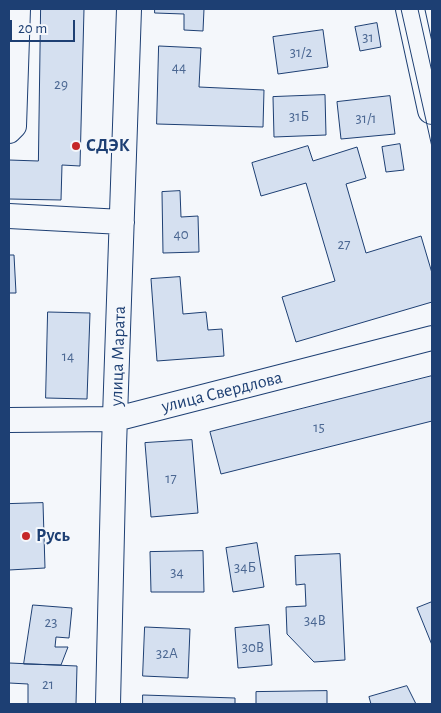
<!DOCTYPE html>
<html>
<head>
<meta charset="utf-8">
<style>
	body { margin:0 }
	#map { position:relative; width:441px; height:713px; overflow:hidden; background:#f4f7fb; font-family:"Alegreya Sans",sans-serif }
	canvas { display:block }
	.frame { position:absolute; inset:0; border:10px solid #1d3f73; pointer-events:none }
	.scale { position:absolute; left:10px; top:20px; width:65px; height:22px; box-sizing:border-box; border:2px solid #1d3f73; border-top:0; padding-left:6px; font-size:15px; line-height:18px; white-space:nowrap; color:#1d3f73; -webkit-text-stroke:4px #f4f7fb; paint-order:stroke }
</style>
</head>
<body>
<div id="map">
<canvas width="441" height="713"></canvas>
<div class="frame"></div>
<div class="scale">20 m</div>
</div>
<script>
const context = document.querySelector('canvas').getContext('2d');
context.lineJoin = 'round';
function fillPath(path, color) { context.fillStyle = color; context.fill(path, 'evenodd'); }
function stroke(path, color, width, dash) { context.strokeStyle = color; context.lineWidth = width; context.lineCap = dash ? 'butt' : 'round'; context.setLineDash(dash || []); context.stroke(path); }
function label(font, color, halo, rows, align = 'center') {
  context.font = font + ' "Alegreya Sans",sans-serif'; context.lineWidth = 4; context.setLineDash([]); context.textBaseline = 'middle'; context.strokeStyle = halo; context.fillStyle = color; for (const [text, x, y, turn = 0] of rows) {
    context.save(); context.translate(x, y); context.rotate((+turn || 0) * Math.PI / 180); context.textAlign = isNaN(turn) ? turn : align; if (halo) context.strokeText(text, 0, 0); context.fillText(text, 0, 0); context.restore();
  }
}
const building = new Path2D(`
	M41 9H84L80 166 62 165 61 200 9 199V160L38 161Z
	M155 9H204L203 31 184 30V14L155 13Z
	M377 23 381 47 360 51 355 27Z
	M323 30 328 67 278 74 273 37Z
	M159 46 201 48 199 87 264 90 263 127 157 124Z
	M325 95 326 135 274 137 273 97Z
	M390 96 395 134 341 139 337 102Z
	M400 144 404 170 386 172 382 147Z
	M308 146 313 161 357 147 366 178 346 184 366 253 421 236 432 273V302L296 342 282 297 335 281 306 183 261 196 252 163Z
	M180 191 181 217 198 216 199 252 163 253 162 192Z
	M9 255H14L16 293H9Z
	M180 277 183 314 206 312 208 330 222 329 224 356 157 361 151 279Z
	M48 312 90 313 87 399 46 398Z
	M432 376V421L221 474 210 432Z
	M192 440 198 513 151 517 145 443Z
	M43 503 45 568 9 570V504Z
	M257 543 264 587 233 592 226 548Z
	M203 551 204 592H151L150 552Z
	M340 554 345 660 314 662 287 634 286 607 306 606 305 584 296 585 295 556Z
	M432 602V645L417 608Z
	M33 605 72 608 69 638 56 637 55 647H68L61 665 24 664Z
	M269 625 272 665 238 668 235 628Z
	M145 627 190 629 188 678 143 676Z
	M9 663 77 666 76 704H28V684L9 683Z
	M407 686 416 704H371L369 697Z
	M327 691V704H256V692Z
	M143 695 235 698V704H143Z`);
const minor = new Path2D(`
	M9 131 14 126 18 9
	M9 216 122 222
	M9 420 116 419 432 338
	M108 704 114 446 129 9`);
const major = new Path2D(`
	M410 9 432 110`);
const tram = new Path2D(`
	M401 9 432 147
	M418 9 432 72`);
const markers = [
	[76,146,5,"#c62828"],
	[26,536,5,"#c62828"]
];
const numberNames = [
	["31",368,37],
	["31/2",301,52],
	["44",179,67],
	["29",61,84],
	["31Б",299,116],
	["31/1",366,118],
	["40",181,234],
	["27",344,244],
	["14",68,356],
	["15",319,427],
	["17",171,478],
	["34Б",245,567],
	["34",177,572],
	["34В",315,620],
	["23",51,622],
	["30В",253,647],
	["32А",167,653],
	["21",48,684]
];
const poiNames = [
	["СДЭК",86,146],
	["Русь",36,536]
];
const streetNames = [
	["улица Марата",118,356,-88],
	["улица Свердлова",222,392,-14]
];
fillPath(building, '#d5e0f0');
stroke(building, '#1d3f73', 1);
stroke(minor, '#1d3f73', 26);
stroke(major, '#1d3f73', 30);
stroke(minor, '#f4f7fb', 24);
stroke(major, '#f4f7fb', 28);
stroke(tram, '#1d3f73', 1);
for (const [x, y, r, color] of markers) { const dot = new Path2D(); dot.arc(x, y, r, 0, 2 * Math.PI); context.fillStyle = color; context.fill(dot); stroke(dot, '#f4f7fb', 2); }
label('15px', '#4b6792', null, numberNames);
label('bold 18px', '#1d3f73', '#f4f7fb', poiNames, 'left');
label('18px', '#1d3f73', '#f4f7fb', streetNames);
</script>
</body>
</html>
